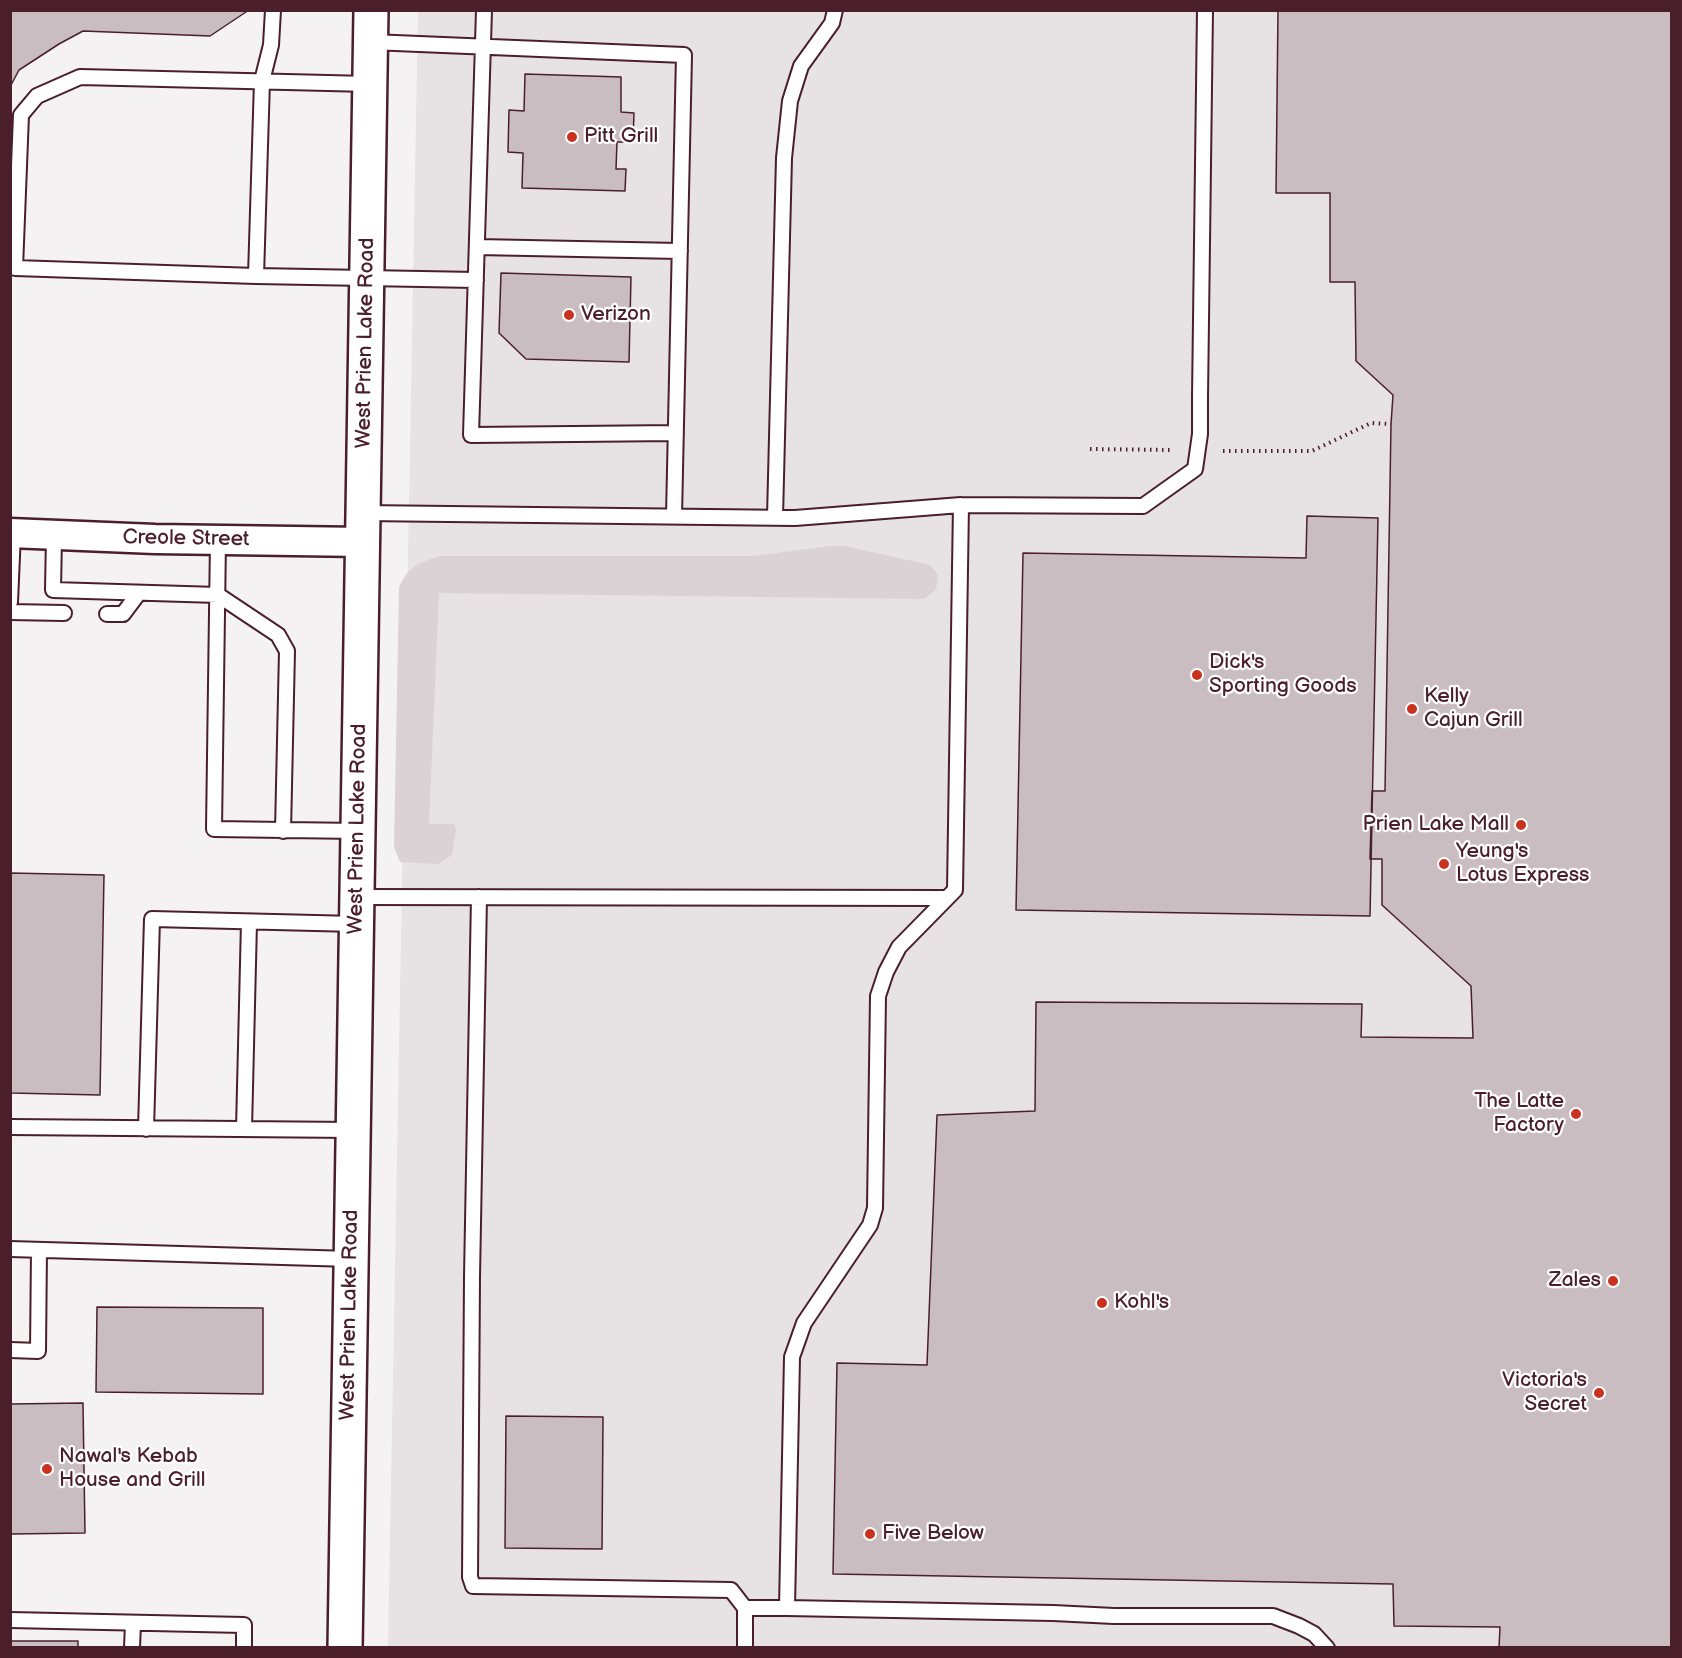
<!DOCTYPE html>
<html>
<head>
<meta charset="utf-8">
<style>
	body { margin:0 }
	#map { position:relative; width:1682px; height:1658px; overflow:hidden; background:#f4f2f2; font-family:"Balsamiq Sans",sans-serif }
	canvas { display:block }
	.frame { position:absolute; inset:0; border:12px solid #4a1f2b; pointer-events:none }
</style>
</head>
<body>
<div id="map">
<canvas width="1682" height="1658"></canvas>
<div class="frame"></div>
</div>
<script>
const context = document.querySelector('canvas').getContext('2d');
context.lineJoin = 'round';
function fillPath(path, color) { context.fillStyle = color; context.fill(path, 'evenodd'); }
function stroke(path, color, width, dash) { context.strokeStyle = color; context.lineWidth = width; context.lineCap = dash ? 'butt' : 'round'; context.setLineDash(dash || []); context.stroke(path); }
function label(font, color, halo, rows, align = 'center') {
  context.font = font + ' "Balsamiq Sans",sans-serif'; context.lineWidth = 4.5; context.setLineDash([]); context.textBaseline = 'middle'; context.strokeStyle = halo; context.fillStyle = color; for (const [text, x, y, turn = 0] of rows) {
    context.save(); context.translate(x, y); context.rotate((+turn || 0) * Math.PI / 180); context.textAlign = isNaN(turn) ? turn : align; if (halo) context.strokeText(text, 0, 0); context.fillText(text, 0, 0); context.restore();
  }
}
const built = new Path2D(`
	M418 11H1671V1647H388Z`);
const green = new Path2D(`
	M830 546H845L930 565 938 575 936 590 924 599 439 593 429 824H454L456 829 452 855 438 864 400 862 394 847 399 588C406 568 420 562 440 556H753Z`);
const building = new Path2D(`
	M10 10H249L210 36 83 31 59 44 19 70 10 87Z
	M1278 10H1672V1648H1499L1500 1627 1394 1626 1393 1584 833 1574 837 1363 927 1365 937 1115 1035 1111 1036 1002 1362 1004 1361 1037 1473 1038 1471 986 1382 905V859H1370L1372 791H1385L1391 424 1393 395 1356 361 1355 282H1330V193H1276Z
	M525 74 621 77V112L634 113 633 142H617L616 169H626L625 191 522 188 523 153 508 152 509 110 524 111Z
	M501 273 631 277 629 362 526 359 499 333Z
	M1307 516 1378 518 1370 916 1016 910 1023 553 1306 558Z
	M10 873 104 875 100 1095 10 1093Z
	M97 1307 263 1308V1394L96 1392Z
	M83 1403 85 1533 10 1534V1404Z
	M506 1416 603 1417 602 1549 505 1548Z
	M10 1641H78V1648H10Z`);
const path = new Path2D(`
	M1090 449 1173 450
	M1223 451H1312L1371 423 1391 424`);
const lane = new Path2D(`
	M484 10 471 435 676 433
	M371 42 684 55 674 516
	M369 84 80 77 37 96 21 115 15 268 256 276 476 280
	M477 247 680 251
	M256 276 262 81 271 45 273 10
	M961 505 955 890 899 947 886 972 878 996 875 1208 870 1225 804 1323 792 1357 787 1608 1053 1613 1114 1616H1273L1299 1626 1314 1634 1327 1648
	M363 513 795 518 961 505 1143 506 1195 469 1200 434V397L1205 10
	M775 517 784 158 790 101 801 66 832 23 835 10
	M54 536 53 590 218 595 278 635 287 651 283 831
	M218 540 214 829 358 831
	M10 602 13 533
	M10 612 64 613
	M107 614H123L138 594
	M357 897 947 898
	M479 897 472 1277 470 1577 473 1586 731 1590 745 1608
	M10 1127 353 1130
	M146 1129 152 919 356 924
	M244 1129 249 922
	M10 1249 351 1259
	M10 1350 38 1351 39 1250
	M10 1620 244 1625V1648
	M132 1648 133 1623
	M745 1648V1608H787`);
const street = new Path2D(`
	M10 533 155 539 363 542`);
const secondary = new Path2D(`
	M345 1648 371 10`);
const markers = [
	[572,137,6,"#c8321e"],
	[569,315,6,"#c8321e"],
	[1197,675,6,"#c8321e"],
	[1412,709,6,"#c8321e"],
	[1521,825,6,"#c8321e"],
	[1444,864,6,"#c8321e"],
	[1576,1114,6,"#c8321e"],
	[1613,1281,6,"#c8321e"],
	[1102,1303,6,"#c8321e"],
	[1599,1393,6,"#c8321e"],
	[47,1469,6,"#c8321e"],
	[870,1534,6,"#c8321e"]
];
const poiNames = [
	["Pitt Grill",584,137],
	["Verizon",581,315],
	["Dick's",1209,663],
	["Sporting Goods",1209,687],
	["Kelly",1424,697],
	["Cajun Grill",1424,721],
	["Prien Lake Mall",1509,825,"right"],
	["Yeung's",1456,852],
	["Lotus Express",1456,876],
	["The Latte",1564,1102,"right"],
	["Factory",1564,1126,"right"],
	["Zales",1601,1281,"right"],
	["Kohl's",1114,1303],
	["Victoria's",1587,1381,"right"],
	["Secret",1587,1405,"right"],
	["Nawal's Kebab",59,1457],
	["House and Grill",59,1481],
	["Five Below",882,1534]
];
const streetNames = [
	["West Prien Lake Road",366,343,-89],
	["Creole Street",186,539,1],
	["West Prien Lake Road",358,829,-89],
	["West Prien Lake Road",350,1315,-89]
];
fillPath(built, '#e7e2e3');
fillPath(green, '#dbd2d5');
fillPath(building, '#cabdc1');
stroke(building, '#4a1f2b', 1.5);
stroke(lane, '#4a1f2b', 18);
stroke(street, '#4a1f2b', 33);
stroke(secondary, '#4a1f2b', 38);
stroke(path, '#4a1f2b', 4, [1.5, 4.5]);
stroke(lane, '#fff', 14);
stroke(street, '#fff', 28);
stroke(secondary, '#fff', 33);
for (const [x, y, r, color] of markers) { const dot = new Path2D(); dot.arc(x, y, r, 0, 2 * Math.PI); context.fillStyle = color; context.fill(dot); stroke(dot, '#fff', 2); }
label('21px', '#4a1f2b', '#fff', poiNames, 'left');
label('21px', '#4a1f2b', '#fff', streetNames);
</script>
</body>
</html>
